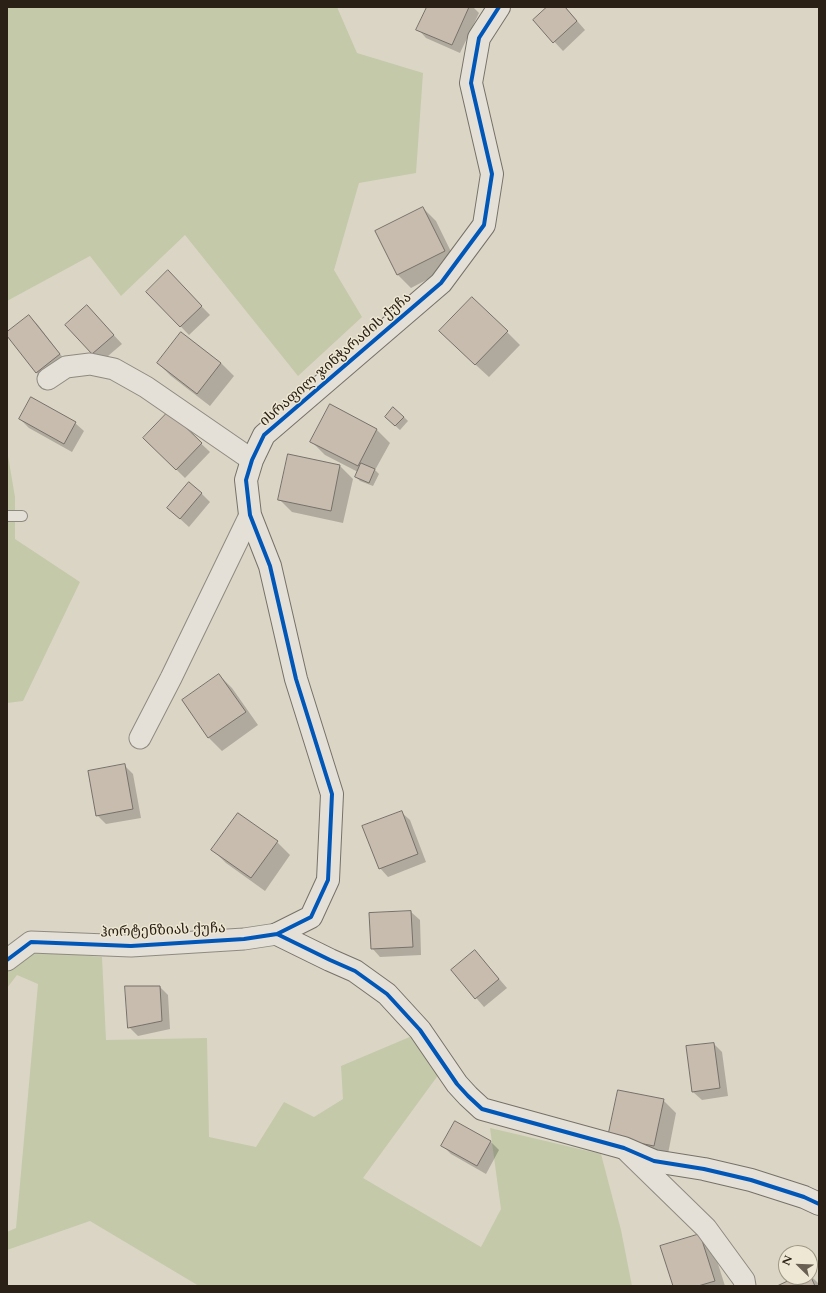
<!DOCTYPE html>
<html>
<head>
<meta charset="utf-8">
<style>
	body { margin:0 }
	#map { position:relative; width:826px; height:1293px; overflow:hidden; background:#dbd5c5; font-family:Cardo,serif }
	canvas { display:block }
	.frame { position:absolute; inset:0; border:8px solid #2b2016; pointer-events:none }
	.north { position:absolute; left:778px; top:1245px; width:40px; height:40px; box-sizing:border-box; background:#ede7d3; border:1px solid #9f9787; border-radius:50%; rotate:293deg; font-size:11px; font-weight:700; line-height:16px; text-align:center; color:#2b2016 }
	.north::after { content:''; display:block; margin:auto; width:14px; height:18px; background:#695f53; clip-path:polygon(50% 0,100% 100%,50% 72%,0 100%) }
</style>
</head>
<body>
<div id="map">
<canvas width="826" height="1293"></canvas>
<div class="frame"></div>
<div class="north">N</div>
</div>
<script>
const context = document.querySelector('canvas').getContext('2d');
context.lineJoin = 'round';
function fillPath(path, color) { context.fillStyle = color; context.fill(path, 'evenodd'); }
function stroke(path, color, width, dash) { context.strokeStyle = color; context.lineWidth = width; context.lineCap = dash ? 'butt' : 'round'; context.setLineDash(dash || []); context.stroke(path); }
function label(font, color, halo, rows, align = 'center') {
  context.font = font + ' Cardo,"Noto Serif Georgian",serif'; context.lineWidth = 3; context.setLineDash([]); context.textBaseline = 'middle'; context.strokeStyle = halo; context.fillStyle = color; for (const [text, x, y, turn = 0] of rows) {
    context.save(); context.translate(x, y); context.rotate((+turn || 0) * Math.PI / 180); context.textAlign = isNaN(turn) ? turn : align; if (halo) context.strokeText(text, 0, 0); context.fillText(text, 0, 0); context.restore();
  }
}
const green = new Path2D(`
	M7 7H337L357 53 423 73 416 173 359 183 334 270 362 317 298 376 185 235 121 296 90 256 7 301Z
	M7 450 15 497V539L80 582 23 701 7 703Z
	M34 951 102 957 106 1040 207 1038 209 1137 256 1147 284 1102 314 1117 343 1099 341 1066 412 1036 439 1074 363 1178 481 1247 501 1209 490 1128 601 1154 621 1230 632 1286H199L90 1221 7 1250V1232L16 1228 38 984 17 975 7 988V971Z`);
const shadow = new Path2D(`
	M428 7H473L479 13 460 53 426 38 418 29Z
	M548 7H565L585 30 563 51 534 20Z
	M423 208 436 221 457 264 411 288 398 275 377 232Z
	M168 272 210 315 189 335 147 292Z
	M87 306 122 344 101 362 67 325Z
	M29 316 38 325 67 363 45 381 36 372 7 334Z
	M507 332 520 345 489 377 453 344Z
	M158 363H221L234 376 210 406 171 376Z
	M169 413 210 452 185 478 144 438Z
	M404 417 408 421 400 430 390 421Z
	M20 419 75 423 84 431 72 452 29 428Z
	M377 430 390 443 375 470 379 474 373 486 360 481 356 477 358 472 325 455 312 442Z
	M289 455 340 466 353 479 343 523 292 512 279 499Z
	M201 493 210 502 189 527 168 508Z
	M219 675 232 688 258 725 222 751 209 738 183 701Z
	M124 765 133 774 141 818 106 824 97 815Z
	M401 812 410 820 426 862 388 877 380 868Z
	M277 842 290 855 265 891 226 863 213 850Z
	M411 912 420 920 421 955 380 957 372 948Z
	M475 951 507 988 484 1007 452 970Z
	M160 987 168 995 170 1029 138 1036 129 1027Z
	M714 1044 722 1052 728 1096 702 1100 693 1092Z
	M663 1100 676 1113 667 1159 622 1150Z
	M491 1142 499 1150 486 1174 451 1154 442 1145Z
	M700 1235 713 1248 725 1286H674Z
	M810 1275 819 1284V1286H780L798 1277H810Z`);
const building = new Path2D(`
	M427 7H469L452 45 416 30Z
	M547 7H565L577 21 553 43 533 20Z
	M423 207 445 251 397 275 375 231Z
	M168 270 202 306 180 327 146 292Z
	M472 297 508 331 475 365 439 331Z
	M87 305 114 335 92 354 65 325Z
	M29 315 60 354 36 373 7 336V332Z
	M181 332 221 363 197 394 157 363Z
	M31 397 76 422 64 444 19 419Z
	M330 404 377 429 358 466 310 442Z
	M393 407 404 417 395 426 385 417Z
	M169 411 202 443 176 470 143 438Z
	M288 454 340 465 331 511 278 500Z
	M361 463 375 469 369 483 355 477Z
	M189 482 202 493 180 519 167 508Z
	M219 674 246 712 208 738 182 700Z
	M125 764 133 809 96 816 88 771Z
	M402 811 418 854 379 869 362 826Z
	M238 813 278 841 251 878 211 850Z
	M411 911 413 947 371 949 369 913Z
	M475 950 499 979 475 999 451 970Z
	M125 986H160L162 1021 128 1028Z
	M714 1043 720 1088 692 1092 686 1046Z
	M618 1090 664 1099 654 1146 608 1137Z
	M455 1121 491 1141 477 1166 441 1146Z
	M700 1234 715 1281 698 1286H673L660 1246Z
	M810 1275 815 1286H777L796 1277H810Z`);
const lane = new Path2D(`
	M7 516H22`);
const street = new Path2D(`
	M48 379 66 367 90 364 114 369 146 387 252 460
	M140 738 171 678 250 515
	M7 960 31 942 131 946 244 939 277 934
	M625 1149 706 1228 744 1280 745 1286`);
const secondary = new Path2D(`
	M277 934 311 917 328 880 332 794 296 679 270 566 250 515 246 480 252 460 264 435 441 283 484 225 492 174 471 83 479 38 499 7
	M277 934 330 960 355 971 387 994 420 1030 457 1084 468 1096 482 1109 624 1148 654 1161 704 1169 751 1180 804 1197 819 1204`);
const cycleway = new Path2D(`
	M277 934 330 960 355 971 387 994 420 1030 457 1084 468 1096 482 1109 624 1148 654 1161 704 1169 751 1180 804 1197 819 1204
	M7 960 31 942 131 946 244 939 277 934 311 917 328 880 332 794 296 679 270 566 250 515 246 480 252 460 264 435 441 283 484 225 492 174 471 83 479 38 499 7`);
const streetNames = [
	["ისრაფილ ჯინჭარაძის ქუჩა",336,360,-41],
	["ჰორტენზიას ქუჩა",163,931,-2]
];
fillPath(green, '#c4c9a9');
fillPath(shadow, '#0003');
fillPath(building, '#c8bcae');
stroke(building, '#767169', 1);
stroke(lane, '#8f8a80', 12);
stroke(street, '#8f8a80', 23);
stroke(secondary, '#767169', 24);
stroke(lane, '#e4e0d8', 10);
stroke(street, '#e4e0d8', 21);
stroke(secondary, '#e4e0d8', 22);
stroke(cycleway, '#0057b8', 4);
label('14px', '#2b2016', '#ede7d3', streetNames);
</script>
</body>
</html>
